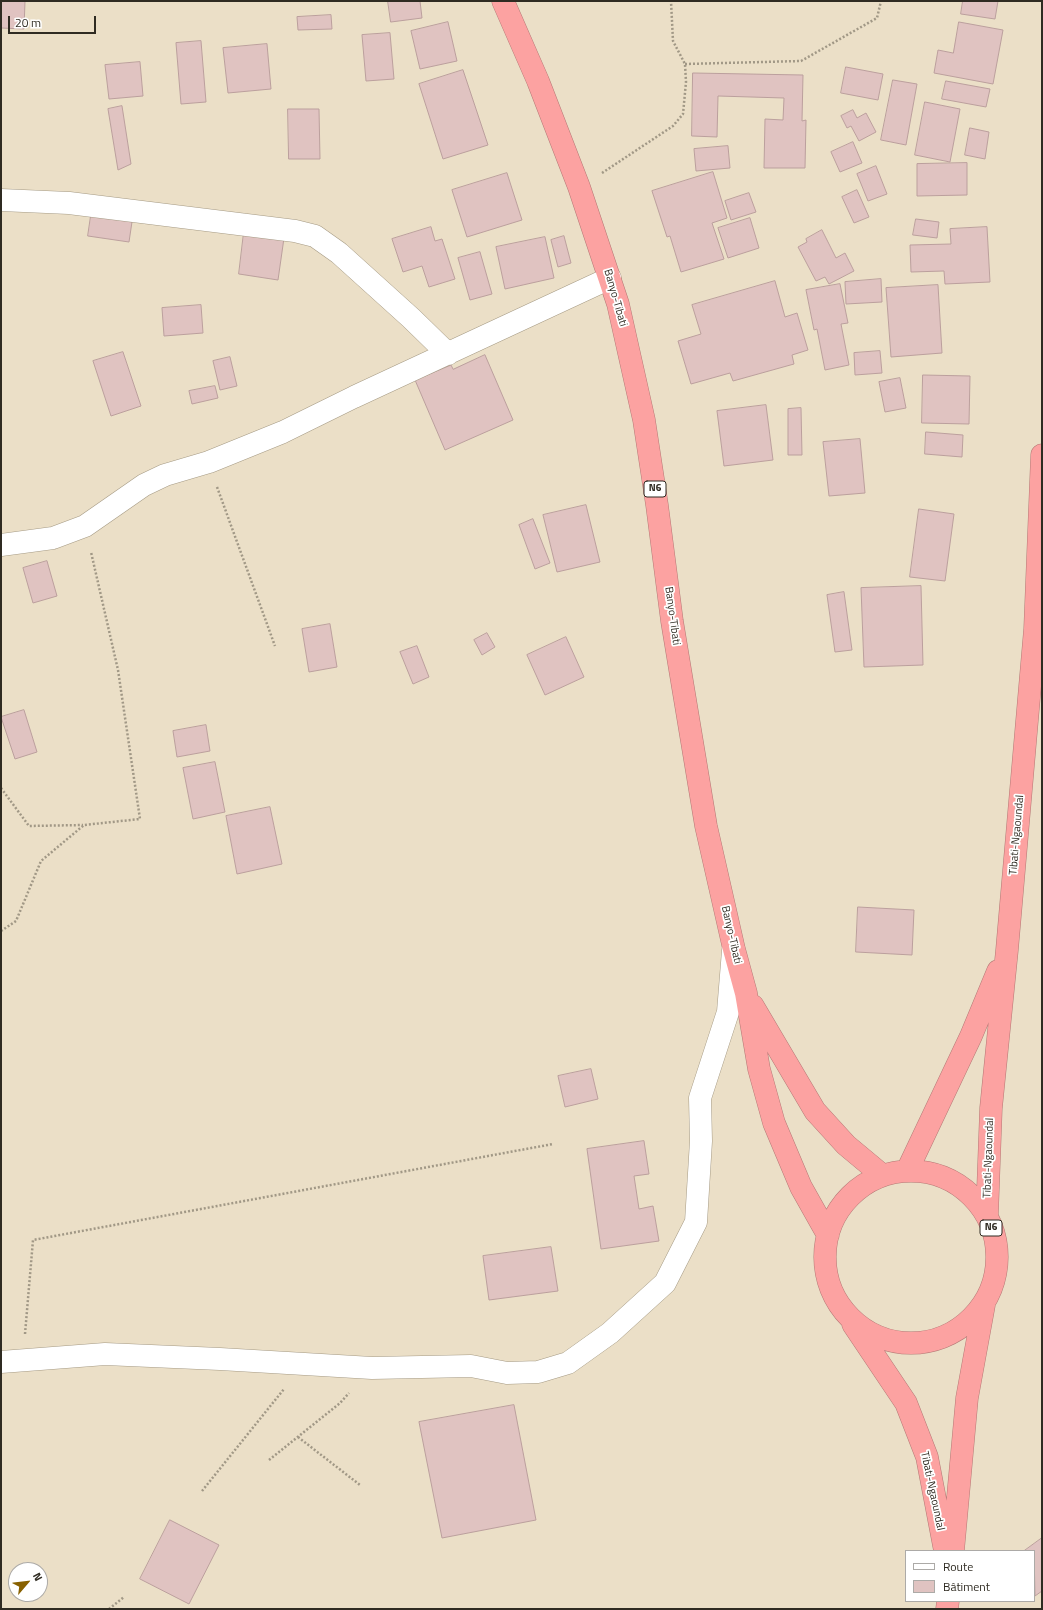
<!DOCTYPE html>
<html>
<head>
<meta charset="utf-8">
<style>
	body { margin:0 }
	#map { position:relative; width:1043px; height:1610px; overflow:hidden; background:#ebdfc7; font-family:"Titillium Web",sans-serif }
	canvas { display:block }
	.frame { position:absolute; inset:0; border:2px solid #2f2b22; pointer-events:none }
	.legend { position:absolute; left:905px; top:1550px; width:130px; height:52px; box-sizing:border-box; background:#fff; border:1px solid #acaaa7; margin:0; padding:5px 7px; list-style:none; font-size:12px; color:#2f2b22 }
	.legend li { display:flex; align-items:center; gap:8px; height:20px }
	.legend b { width:20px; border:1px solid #acaaa7 }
	.north { position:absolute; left:8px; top:1562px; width:40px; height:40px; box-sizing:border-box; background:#fff; border:1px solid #acaaa7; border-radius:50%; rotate:62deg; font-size:11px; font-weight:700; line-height:16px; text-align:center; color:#2f2b22 }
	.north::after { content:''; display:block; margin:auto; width:14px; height:18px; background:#886100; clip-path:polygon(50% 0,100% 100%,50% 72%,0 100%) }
	.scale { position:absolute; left:8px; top:16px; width:88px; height:18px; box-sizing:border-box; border:2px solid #2f2b22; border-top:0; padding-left:5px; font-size:12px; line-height:14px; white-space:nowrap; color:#2f2b22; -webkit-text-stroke:3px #fff; paint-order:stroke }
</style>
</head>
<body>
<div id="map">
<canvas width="1043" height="1610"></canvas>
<div class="frame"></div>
<ul class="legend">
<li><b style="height:5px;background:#fff"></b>Route</li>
<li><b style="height:11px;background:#e0c3c1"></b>Bâtiment</li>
</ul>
<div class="north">N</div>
<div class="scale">20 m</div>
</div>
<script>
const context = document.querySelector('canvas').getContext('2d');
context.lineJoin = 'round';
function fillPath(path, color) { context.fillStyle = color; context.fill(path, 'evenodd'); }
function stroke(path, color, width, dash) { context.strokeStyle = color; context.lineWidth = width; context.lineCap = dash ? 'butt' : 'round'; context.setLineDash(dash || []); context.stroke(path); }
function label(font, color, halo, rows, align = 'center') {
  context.font = font + ' "Titillium Web",sans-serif'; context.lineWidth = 3.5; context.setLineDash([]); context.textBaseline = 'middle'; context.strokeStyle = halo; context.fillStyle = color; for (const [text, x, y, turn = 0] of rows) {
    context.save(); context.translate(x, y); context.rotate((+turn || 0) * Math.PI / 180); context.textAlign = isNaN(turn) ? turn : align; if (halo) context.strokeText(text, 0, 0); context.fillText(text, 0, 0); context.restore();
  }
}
const building = new Path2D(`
	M1 1H25L24 29 1 28Z
	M388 1H420L422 18 391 22Z
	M963 1H998L995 19 961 14Z
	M331 15 332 29 298 30 297 17Z
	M448 22 457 61 420 69 411 31Z
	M959 22 1003 30 993 84 934 73 938 50 953 53Z
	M390 33 394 79 366 81 362 35Z
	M201 41 206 102 181 104 176 43Z
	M267 44 271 89 228 93 223 48Z
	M140 62 143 96 109 99 105 65Z
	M846 67 883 74 878 100 841 93Z
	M463 70 488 145 443 159 419 84Z
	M693 73 803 75 802 121 806 120 805 168H764L765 119 783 120 784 98 718 96 717 137 692 136Z
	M893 80 917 84 906 145 881 140Z
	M946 81 990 89 986 107 942 99Z
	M925 102 960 109 950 162 915 155Z
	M122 106 131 164 118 170 108 109Z
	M288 109H319L320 159H289Z
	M853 110 857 118 866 113 876 132 859 141 851 126 847 128 841 116Z
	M970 128 989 132 985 159 965 155Z
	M853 142 862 163 840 172 831 152Z
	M728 146 730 168 696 171 694 149Z
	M967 163V195L917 196V164Z
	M876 166 887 194 868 201 857 174Z
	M713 172 727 218 712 223 724 259 681 272 670 236 667 237 652 191Z
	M507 173 522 220 467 237 452 190Z
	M857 190 869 217 854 223 842 197Z
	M749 193 756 212 731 220 725 201Z
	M92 209 133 215 129 242 88 236Z
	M750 218 759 248 728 258 718 228Z
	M916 219 939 222 937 238 913 235Z
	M431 227 435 241 442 239 455 279 429 287 422 266 403 272 392 239Z
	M987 227 990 282 945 284 944 271 911 272 910 245 951 244 950 229Z
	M822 230 836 258 845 253 854 271 829 284 825 277 816 281 798 247 807 242 806 239Z
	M244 232 284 238 278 280 239 274Z
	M564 236 571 263 558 267 551 240Z
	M545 237 554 278 505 289 496 247Z
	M480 252 492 294 470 300 458 258Z
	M881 279 882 302 846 304 845 282Z
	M775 281 785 317 797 313 808 350 792 355 794 364 733 381 730 373 691 384 678 341 701 334 692 305Z
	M840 284 848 323 841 324 849 365 825 370 817 329 814 330 806 290Z
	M938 285 942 353 891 357 886 288Z
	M201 305 203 333 164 336 162 308Z
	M880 351 882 373 855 375 854 353Z
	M123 352 141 406 111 416 93 361Z
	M485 355 513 420 445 450 415 380 451 365 453 369Z
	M230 357 237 386 220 390 213 361Z
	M923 375 970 376 969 424 922 423Z
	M900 378 906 408 885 412 879 382Z
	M215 386 218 398 192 404 189 391Z
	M766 405 773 460 724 466 717 411Z
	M801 408 802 455H788V409Z
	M926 432 963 435 962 457 925 454Z
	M860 439 865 493 829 496 823 442Z
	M586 505 600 562 557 572 543 515Z
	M919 509 954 514 945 581 910 577Z
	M533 519 550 563 535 569 519 525Z
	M47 561 57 596 33 603 23 568Z
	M921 586 923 665 864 667 861 588Z
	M844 592 852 650 835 652 827 595Z
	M330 624 337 667 309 672 302 629Z
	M487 633 495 647 482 655 474 640Z
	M566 637 584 677 545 695 527 655Z
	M417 646 429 677 413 684 400 652Z
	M24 710 37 752 15 759 1 717Z
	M206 725 210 751 177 757 173 731Z
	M215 762 225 812 193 819 183 768Z
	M270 807 282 864 237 874 226 816Z
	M858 907 914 910 912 955 856 952Z
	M591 1069 598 1099 565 1107 558 1076Z
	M644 1141 649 1174 634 1176 639 1209 653 1206 659 1241 601 1249 587 1149Z
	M551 1247 558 1291 489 1300 483 1256Z
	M514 1405 536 1520 442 1538 419 1422Z
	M170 1520 219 1545 189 1604 140 1579Z
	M1042 1538V1591L1035 1596 1034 1551H1024Z`);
const path = new Path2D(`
	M685 64 801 61 877 18 881 1
	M602 173 673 126 683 114 686 82 685 64 673 41 671 1
	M217 487 275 646
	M1 788 29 826 83 825
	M1 931 16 921 41 861 84 825 140 819 118 670 91 552
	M25 1334 33 1240 553 1144
	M298 1437 360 1485
	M269 1460 340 1403 349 1393
	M202 1491 284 1389
	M109 1609 124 1597`);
const minor = new Path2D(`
	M1 200 69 203 295 231 315 236 339 253 411 318 448 354
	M1 545 53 538 85 526 144 485 165 475 209 462 283 432 354 397 610 278
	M1 1362 105 1354 220 1359 372 1368 471 1366 507 1373 538 1372 568 1363 610 1333 665 1283 696 1222 701 1141 700 1098 728 1012 733 951`);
const highway = new Path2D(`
	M503 1 538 81 579 187 618 304 644 420 657 505 672 621 706 826 734 949 746 993 759 1069 774 1123 801 1187 828 1235
	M753 1006 815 1111 846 1145 882 1175
	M907 1171 971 1036 998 971
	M825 1257a86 86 0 1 1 172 0a86 86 0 1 1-172 0Z
	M987 1216 991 1108 1007 950 1035 629 1042 455
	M853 1324 906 1403 927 1457 945 1551
	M953 1551 967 1398 984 1305
	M947 1609 948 1601`);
const shields = [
	[655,489,22],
	[991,1228,22]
];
const shieldNames = [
	["N6",655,489],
	["N6",991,1228]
];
const streetNames = [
	["Banyo-Tibati",615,298,74],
	["Banyo-Tibati",672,616,82],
	["Tibati-Ngaoundal",1017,835,-85],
	["Banyo-Tibati",731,935,77],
	["Tibati-Ngaoundal",989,1158,-88],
	["Tibati-Ngaoundal",932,1491,78]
];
fillPath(building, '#e0c3c1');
stroke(building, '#bb9f9d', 1);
stroke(minor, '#a59a84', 23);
stroke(highway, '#b47875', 23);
stroke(path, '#a19886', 2.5, [2, 2]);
stroke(minor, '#fff', 22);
stroke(highway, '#fca2a1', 22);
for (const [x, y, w] of shields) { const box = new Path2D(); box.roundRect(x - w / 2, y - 8, w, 16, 3); context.fillStyle = '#fff'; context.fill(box); stroke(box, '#2f2b22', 1); }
label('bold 10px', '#2f2b22', null, shieldNames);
label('11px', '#2f2b22', '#fff', streetNames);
</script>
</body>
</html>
